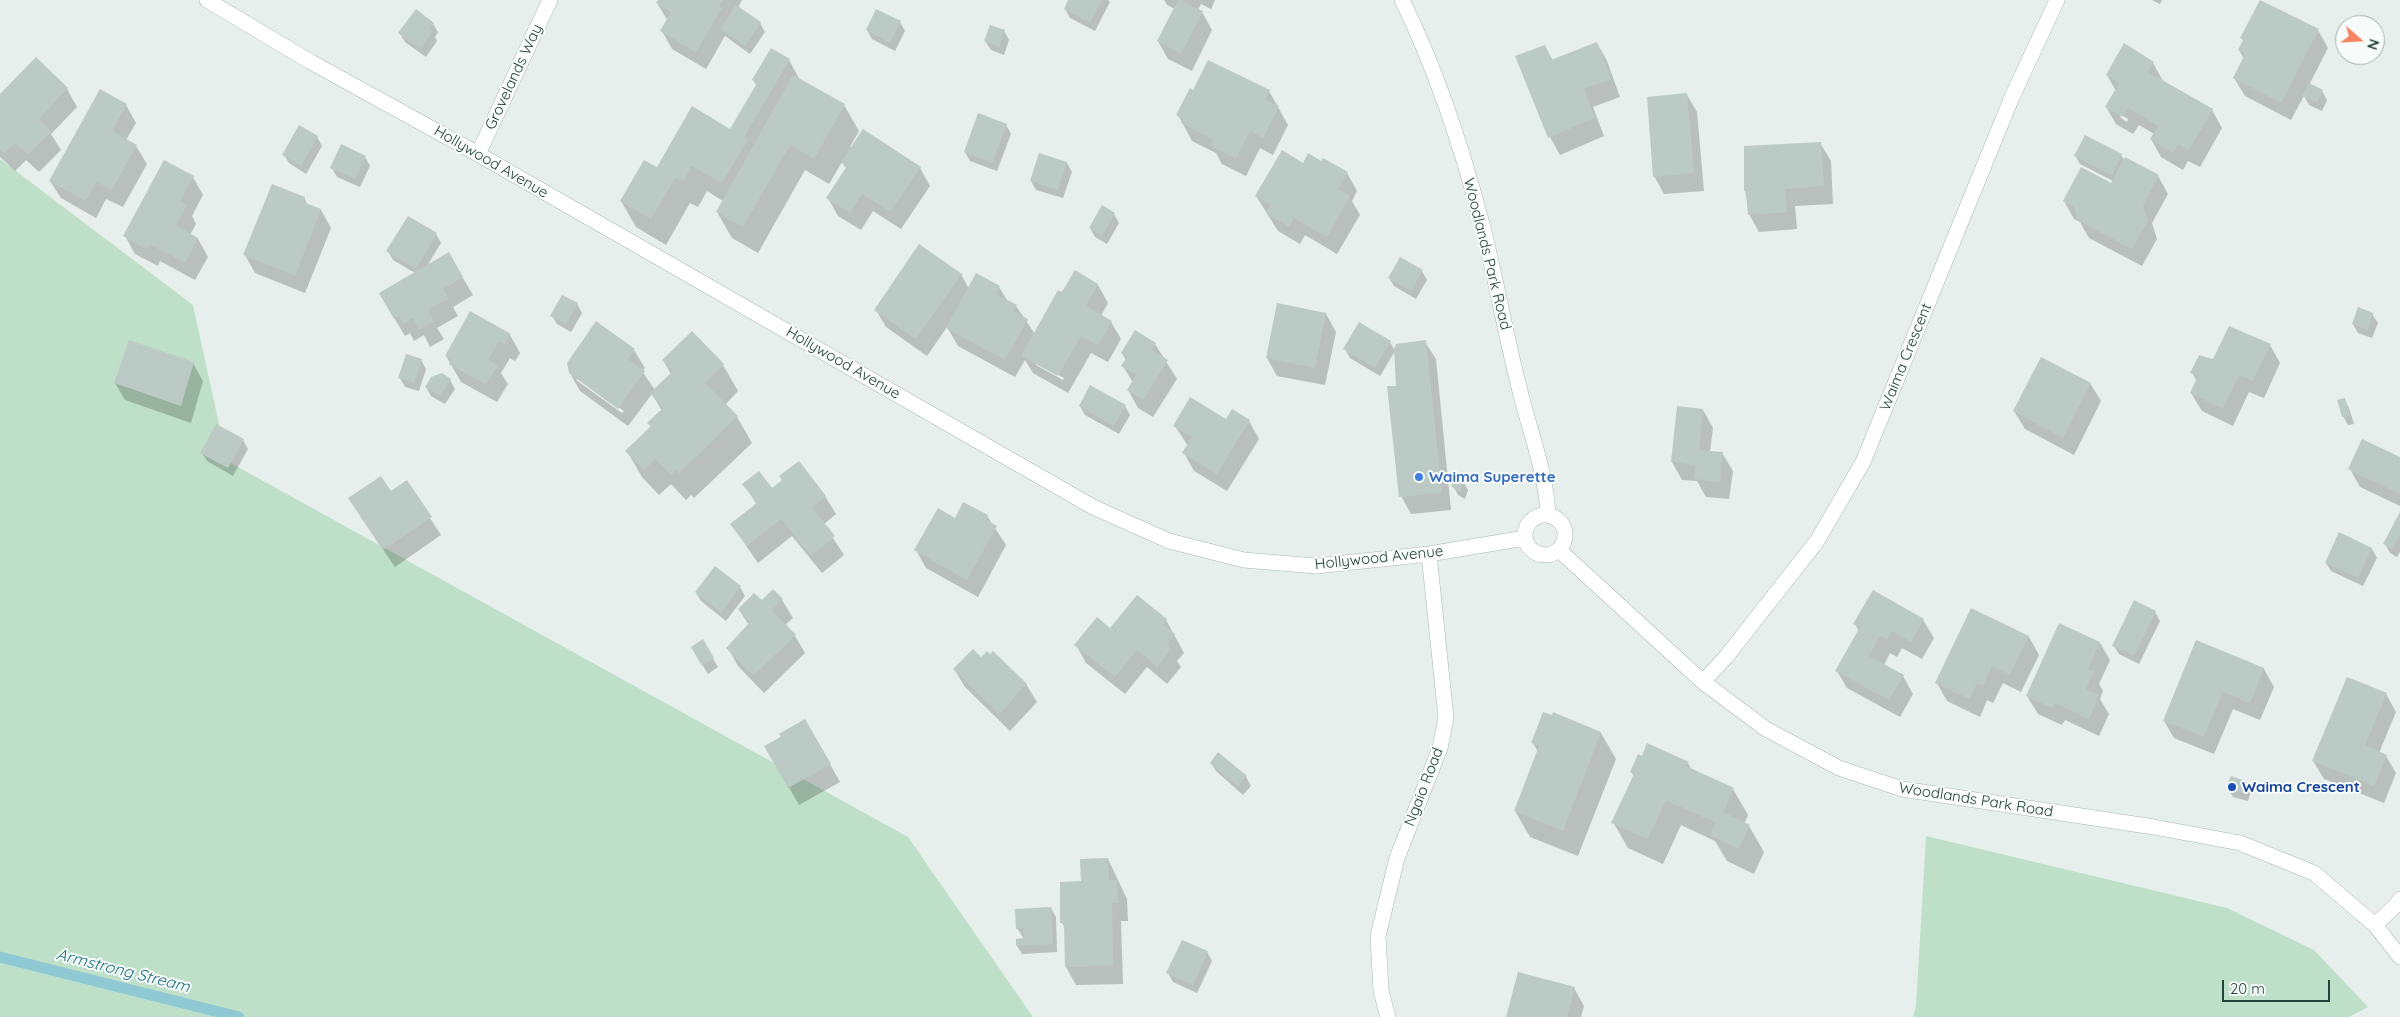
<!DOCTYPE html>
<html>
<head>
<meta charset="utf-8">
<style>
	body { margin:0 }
	#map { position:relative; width:2400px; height:1017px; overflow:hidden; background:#e6efeb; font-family:Quicksand,sans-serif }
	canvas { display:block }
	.north { position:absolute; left:2335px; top:15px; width:50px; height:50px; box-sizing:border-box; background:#f7fbf9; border:1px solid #a3b1ad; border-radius:50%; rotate:109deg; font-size:14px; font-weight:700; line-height:20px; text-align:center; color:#24423a }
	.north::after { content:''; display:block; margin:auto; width:18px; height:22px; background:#f4845f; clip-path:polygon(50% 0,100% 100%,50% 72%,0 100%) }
	.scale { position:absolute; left:2222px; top:980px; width:108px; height:22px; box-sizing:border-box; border:2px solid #24423a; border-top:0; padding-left:6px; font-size:15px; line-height:18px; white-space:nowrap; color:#24423a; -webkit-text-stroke:4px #f7fbf9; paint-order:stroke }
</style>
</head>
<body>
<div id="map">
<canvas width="2400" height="1017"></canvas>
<div class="north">N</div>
<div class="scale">20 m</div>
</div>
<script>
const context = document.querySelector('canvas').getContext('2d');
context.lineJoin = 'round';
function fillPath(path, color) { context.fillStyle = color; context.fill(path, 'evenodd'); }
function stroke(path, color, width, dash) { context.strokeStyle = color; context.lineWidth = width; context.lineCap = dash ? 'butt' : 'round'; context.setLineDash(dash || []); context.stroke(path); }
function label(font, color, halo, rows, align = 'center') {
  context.font = font + ' Quicksand,sans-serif'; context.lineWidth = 4; context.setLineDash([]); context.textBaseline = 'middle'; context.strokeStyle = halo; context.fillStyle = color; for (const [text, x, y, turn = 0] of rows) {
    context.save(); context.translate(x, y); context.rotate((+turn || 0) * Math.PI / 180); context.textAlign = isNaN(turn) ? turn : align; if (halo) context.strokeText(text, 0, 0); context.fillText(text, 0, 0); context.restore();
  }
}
const green = new Path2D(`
	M0 159 193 305 227 461 908 837 1033 1017H0Z
	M1926 836 2227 908 2314 950 2368 1007 2349 1017H1913L1916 1006Z`);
const shadow = new Path2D(`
	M659 0H742L738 8 760 23 765 32 750 54 725 36 706 69 672 49 662 31 668 21 657 3Z
	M1070 0H1108L1110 2 1095 31 1070 18 1065 9Z
	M1164 0H1215L1211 9 1201 4 1198 10 1202 12 1212 30 1192 71 1168 59 1158 41 1175 9 1167 5Z
	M2152 0H2162L2160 4Z
	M900 22 905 31 895 51 872 39 867 30Z
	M433 24 438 32 435 37 437 41 426 57 405 42 400 33Z
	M2318 30 2328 48 2309 85 2322 91 2327 100 2322 111 2309 105 2304 96 2291 120 2245 96 2234 78 2244 59 2239 50 2244 41 2242 38Z
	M1004 31 1009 40 1004 55 991 50 985 41Z
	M1597 43 1607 61 1620 97 1593 107 1604 136 1560 155 1550 137 1545 46 1553 61Z
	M789 60 800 80 844 105 859 131 850 147 920 168 930 186 901 229 873 211 861 230 838 216 828 198 847 170 842 162 829 184 805 170 758 253 732 238 717 212 723 201 707 191 698 207 690 203 666 245 636 227 621 201 657 169 731 130 757 86 753 80Z
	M2153 63 2163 81 2212 110 2222 128 2200 167 2188 161 2183 170 2161 157 2151 139 2154 134 2139 125 2133 134 2116 124 2106 107 2116 91 2107 75ZM2120 114 2128 119 2127 122 2120 117Z
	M67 89 77 107 51 134 61 150 39 172 26 160 15 171 0 157V96Z
	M1269 91 1288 125 1273 155 1260 148 1246 176 1222 164 1216 153 1192 141 1178 115Z
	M1687 95 1697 112 1704 191 1664 194 1654 176Z
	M126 105 136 123 126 140 136 146 147 164 123 207 106 199 96 218 61 198 50 181Z
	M1006 125 1011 134 997 171 970 161 965 152Z
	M317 137 322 146 306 174 289 163 284 155Z
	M1820 143 1831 161 1833 204 1795 206 1797 229 1759 232 1749 214 1745 190Z
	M1040 154 1067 163 1072 172 1063 198 1036 190 1031 181Z
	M2075 155H2121L2124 160 2158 176 2168 194 2152 223 2157 239 2142 266 2089 238 2080 222 2074 219 2064 201 2111 184 2113 181 2080 164Z
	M365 157 370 166 360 187 337 177 332 168Z
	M1321 162 1347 173 1357 191 1352 201 1360 215 1337 254 1305 235 1300 244 1278 231 1256 196 1304 164Z
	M193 177 203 195 192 216 196 224 190 235 198 239 208 257 195 280 160 261 158 266 135 254 125 236Z
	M304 198 308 205 321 210 331 228 305 293 255 273 245 255Z
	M1114 214 1119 223 1107 244 1095 237 1090 228Z
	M436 234 441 243 427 266 448 253 473 295 453 307 458 316 437 328 444 339 430 347 424 335 414 341 410 333 405 336 380 294 415 273 393 260 388 251Z
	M1422 271 1427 280 1416 299 1394 286 1389 278Z
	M1075 272 1098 285 1108 303 1101 316 1111 322 1121 339 1108 362 1091 353 1068 393 1033 373 1025 360 1015 377 958 346 947 327 927 356 886 327 876 310 961 274 969 289 999 287 1008 302 1016 306 1035 334ZM1036 363 1064 378 1063 380 1036 365Z
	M577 304 582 313 571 332 557 324 552 316Z
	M1326 314 1336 332 1325 385 1277 376 1267 358Z
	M2372 314 2378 323 2372 338 2358 333 2353 324Z
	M692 333 723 365 738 391 725 405 737 417 752 443 694 498 691 495 686 500 671 484 659 495 642 477 627 451 651 427 649 423 662 411 652 394 628 426 580 391 570 373 634 350 645 368 642 371 655 390 671 374 663 360ZM578 379 624 411 622 413 576 380Z
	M510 335 520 353 515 361 510 358 501 373 508 384 497 402 461 382 446 356Z
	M1390 342 1395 351 1380 376 1350 358 1345 349Z
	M1425 342 1436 359 1451 510 1411 514 1401 496 1398 387Z
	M1155 344 1177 379 1153 417 1138 408 1128 390 1133 383 1123 366 1126 360 1122 353Z
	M2270 345 2280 363 2264 398 2249 392 2233 426 2202 411 2191 393 2197 381 2192 373 2214 361Z
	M421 360 426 369 419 391 405 387 400 378Z
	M193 363 203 381 191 423 125 400 115 383Z
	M450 380 455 389 445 404 431 396 426 387Z
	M2090 383 2101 401 2074 455 2025 429 2014 411Z
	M2344 399 2349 408 2354 424 2348 425 2343 416Z
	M1080 406H1125L1130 415 1119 434 1085 415Z
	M1703 410 1713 428 1710 452 1722 453 1733 471 1729 499 1706 497 1697 481 1682 480 1672 462Z
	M1227 421H1249L1259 439 1227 491 1194 471 1184 453 1188 446 1175 426Z
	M243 440 248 449 233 476 207 461 202 453Z
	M2400 457V506L2360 487 2350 469Z
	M1463 481 1468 490 1465 499 1458 495 1453 486Z
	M744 484 825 496 836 514 824 524 844 555 822 573 792 536 758 563 732 525 757 505Z
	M390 492 430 518 441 535 395 567 360 516Z
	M2400 515V552L2397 557 2390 553 2385 544Z
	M987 516 1006 545 978 597 926 568 916 550 955 519Z
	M2372 549 2377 558 2363 586 2331 571 2326 563Z
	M716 568 740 587 745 596 726 621 701 601 696 593Z
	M773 591 782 600 793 618 785 625 795 636 805 653 764 693 738 666 728 648 749 625 739 610 762 602Z
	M1972 610 2029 637 2039 655 2021 692 2003 683 1993 703 1987 700 1980 717 1947 701 1937 683Z
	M2155 612 2160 621 2139 664 2119 654 2114 646Z
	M1166 620 1184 653 1177 661 1181 667 1167 684 1147 667 1125 694 1086 663 1076 645 1110 629Z
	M1923 620 1934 638 1922 659 1902 648 1897 657 1890 653 1884 665 1903 676 1913 694 1900 717 1847 688 1837 671 1859 631 1855 624Z
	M702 641 718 667 708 674 692 647Z
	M2197 642 2264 669 2274 687 2260 720 2233 709 2214 754 2174 738 2164 721Z
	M2100 643 2110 660 2099 684 2103 691 2100 699 2109 714 2099 736 2065 720 2062 725 2038 714 2027 696Z
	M981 659 1026 684 1037 702 1010 731 965 687 954 669Z
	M2386 694 2396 712 2379 753 2386 756 2396 773 2384 803 2324 779 2313 761Z
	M805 720 840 782 799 805 766 747Z
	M1601 733 1616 759 1578 856 1530 837 1515 811 1538 752 1533 743Z
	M1643 757 1688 763 1692 770 1733 789 1748 815 1744 824 1749 826 1764 852 1754 874 1727 861 1715 841 1681 825 1663 864 1628 848 1613 822 1634 776 1631 772Z
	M1211 763 1246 777 1251 786 1243 795 1216 771Z
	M2246 782 2251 791 2248 801 2233 797 2228 788Z
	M1108 859 1127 899 1128 921H1121L1123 984 1076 985 1066 967 1065 928 1062 923Z
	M1051 908 1056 917 1057 952 1022 954 1017 946 1024 939 1017 928Z
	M1207 952 1212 961 1197 993 1173 982 1168 973Z
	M1574 988 1584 1006 1581 1017H1507Z`);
const stream = new Path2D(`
	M0 957 239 1017`);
const building = new Path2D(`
	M658 0H723L719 6 722 8 696 52 660 31 671 12 656 3Z
	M1068 0H1102L1090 23 1064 9Z
	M1178 0H1184L1183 2 1203 11 1181 54 1157 41Z
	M2260 0 2319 29 2281 103 2233 78 2245 54 2238 50 2243 40 2240 38Z
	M736 5 761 22 745 46 720 29Z
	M416 9 434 23 430 29 433 31 420 49 398 33Z
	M876 9 901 21 890 43 866 30Z
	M990 25 1005 30 999 47 984 41Z
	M1597 42 1611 79 1584 89 1595 118 1548 138 1515 56 1545 45 1551 60Z
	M2124 43 2154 62 2148 72 2213 109 2189 150 2178 144 2173 153 2150 139 2158 126 2128 108 2122 117 2105 107 2119 83 2106 75Z
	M771 48 790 59 744 137 748 139 722 183 692 166 683 182 675 178 651 219 620 201 644 160 657 167 692 106 730 129 757 83 752 80Z
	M36 57 68 88 39 119 51 131 28 155 15 143 4 154 0 150V94Z
	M1208 60 1270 90 1265 100 1279 106 1263 138 1250 131 1236 159 1210 146 1213 140 1181 123 1183 119 1176 115 1190 88 1193 90Z
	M793 75 845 104 814 159 790 145 743 227 716 212Z
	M2309 83 2323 90 2317 103 2302 96Z
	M100 89 127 104 112 131 137 145 112 190 96 182 86 201 49 181Z
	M1687 93 1694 173 1653 177 1647 97Z
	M978 113 1007 124 992 163 964 152Z
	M299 125 318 136 301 166 282 155Z
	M863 129 921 167 890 212 862 194 850 213 826 198 847 166 841 162Z
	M2085 135 2122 154 2112 175 2074 156Z
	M1821 142 1824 186 1785 189 1787 212 1748 215 1746 191H1744V146Z
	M341 144 366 156 355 179 330 168Z
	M1282 150 1303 163 1308 153 1321 161 1323 158 1348 172 1338 189 1350 196 1327 237 1294 218 1289 227 1266 213 1271 205 1255 196Z
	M1039 153 1067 162 1058 190 1030 181Z
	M2125 157 2159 175 2143 205 2148 221 2132 249 2077 220 2074 207 2063 201 2081 167 2111 183Z
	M164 160 194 176 180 201 187 205 176 226 198 238 185 263 150 244 147 249 123 236Z
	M272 184 305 197 303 202 321 209 295 276 243 255Z
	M1102 205 1115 213 1102 236 1089 228Z
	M408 216 437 233 416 269 386 251Z
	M919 244 962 274 916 339 874 310Z
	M449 252 463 277 443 289 449 298 428 310 434 321 419 330 413 318 403 324 399 316 394 319 379 293Z
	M1400 257 1423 270 1411 291 1388 278Z
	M1075 270 1098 284 1086 306 1112 321 1098 345 1081 336 1058 376 1021 356 1058 290 1062 292Z
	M976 273 1000 286 996 294 1017 305 1013 311 1028 319 1005 360 946 328Z
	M562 295 578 303 566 324 550 316Z
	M1277 303 1326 313 1315 368 1266 358Z
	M2358 307 2373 313 2368 330 2352 324Z
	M470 311 511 334 505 344 499 341 488 360 498 365 486 385 449 364 451 360 445 356Z
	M596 321 635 349 628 359 645 371 618 409 569 373 567 363Z
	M1359 322 1391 341 1375 368 1343 349Z
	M2229 326 2271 344 2253 381 2239 375 2223 409 2190 393 2198 376 2190 373 2199 355 2213 359Z
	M1135 330 1156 343 1152 350 1168 360 1143 400 1127 390 1136 375 1121 366 1127 357 1121 353Z
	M692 331 724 364 705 383 738 416 679 473 676 470 671 475 655 459 644 470 625 451 651 426 647 423 663 408 650 393 673 371 662 360Z
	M129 340 194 362 181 406 114 383Z
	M1426 340 1442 493 1399 497 1387 386H1396L1394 349 1396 344Z
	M406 354 422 359 414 383 398 378Z
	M2041 357 2091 383 2063 438 2013 411Z
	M442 373 451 379 440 396 425 387 431 377Z
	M1090 385 1126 405 1114 426 1079 406Z
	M1190 397 1226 419 1232 409 1250 420 1217 474 1182 453 1192 437 1173 426Z
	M2345 398 2350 415 2342 417 2337 400Z
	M1677 406 1703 409 1699 450 1723 452 1720 482 1694 479 1696 465 1671 462Z
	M216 424 244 439 228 468 200 453Z
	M2362 439 2400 457V494L2348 469Z
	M799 461 826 496 812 507 835 536 811 556 781 519 747 546 730 524 757 503 742 484 759 471 772 488 782 480 779 476Z
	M381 476 391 491 407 480 432 517 383 550 348 498Z
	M1455 478 1464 480 1460 492 1451 486Z
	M963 502 988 515 986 520 997 526 967 580 914 550 938 508 955 518Z
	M2400 512V534L2392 549 2383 544Z
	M2339 532 2372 548 2358 578 2325 563Z
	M715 566 741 586 721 613 695 592Z
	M773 589 783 599 772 610 796 635 753 676 726 648 750 622 738 609 754 593 762 600Z
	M1873 590 1924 619 1911 642 1892 631 1887 640 1880 636 1869 656 1904 675 1889 700 1835 671 1860 627 1853 624Z
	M1137 595 1167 619 1163 625 1175 634 1167 644 1171 649 1157 667 1137 650 1115 677 1074 645 1097 617 1110 628Z
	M2134 600 2156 611 2134 656 2112 646Z
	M1971 608 2029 636 2010 675 1992 666 1983 686 1977 683 1970 699 1935 683Z
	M2059 623 2100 642 2088 669 2094 672 2086 689 2099 695 2089 719 2055 703 2052 708 2026 696Z
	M703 639 714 658 702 666 691 647Z
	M2196 640 2264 668 2250 703 2223 692 2204 737 2163 721Z
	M973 649 981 657 987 651 990 654 993 651 1027 684 999 714 953 669Z
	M2347 677 2387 693 2365 745 2387 755 2374 786 2312 761Z
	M1543 712 1552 715 1553 712 1601 732 1563 831 1514 811 1539 746 1531 743Z
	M805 719 831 764 788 788 764 746 781 737 779 734Z
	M1647 743 1689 762 1686 766 1734 788 1723 812 1750 825 1739 849 1710 835 1716 823 1666 800 1648 839 1611 823 1634 774 1630 772 1638 754 1642 756Z
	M1218 752 1247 776 1238 787 1210 763Z
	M2231 776 2246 781 2243 793 2226 788Z
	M1108 858 1109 880H1117L1118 903H1112L1113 966 1065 967 1064 923H1060V882L1081 881 1080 859Z
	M1051 907 1053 944 1016 946V939L1024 938 1023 928 1016 929 1015 909Z
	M1182 940 1208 951 1193 985 1166 973Z
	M1518 972 1575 987 1567 1017H1506Z`);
const minor = new Path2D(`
	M207 0 311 62 478 154 1093 507 1169 541 1244 560 1316 566 1429 554 1525 538
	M1402 0C1437 71 1462 148 1482 224 1496 278 1505 333 1519 387 1529 430 1546 471 1548 515
	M478 154 550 0
	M1525 535a20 20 0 1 1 40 0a20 20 0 1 1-40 0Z
	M1559 550 1703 682 1766 729 1839 768 1902 789 2154 827 2240 843 2314 873 2375 925 2400 957
	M1703 682 1726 657 1817 541 1863 462 2012 97 2057 0
	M2375 925 2397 904 2400 899
	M1388 1017 1381 991 1378 936 1397 858 1440 748 1446 718 1429 554`);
const markers = [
	[1419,477,5,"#3f7fe0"],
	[2232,787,5,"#1a4fb4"]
];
const streetNames = [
	["Grovelands Way",514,77,-65],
	["Hollywood Avenue",491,162,30],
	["Woodlands Park Road",1487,254,76],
	["Waima Crescent",1906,357,-68],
	["Hollywood Avenue",843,363,30],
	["Hollywood Avenue",1379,558,-6],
	["Ngaio Road",1424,787,-69],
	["Woodlands Park Road",1976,800,9]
];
const shopNames = [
	["Waima Superette",1429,477]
];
const transitNames = [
	["Waima Crescent",2242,787]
];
const waterNames = [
	["Armstrong Stream",123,971,14]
];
fillPath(green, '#bfe0c8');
fillPath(shadow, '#0003');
stroke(stream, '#8ec9d4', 11);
fillPath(building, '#bbcac4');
stroke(minor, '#a8b8b2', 16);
stroke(minor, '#fff', 15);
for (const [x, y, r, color] of markers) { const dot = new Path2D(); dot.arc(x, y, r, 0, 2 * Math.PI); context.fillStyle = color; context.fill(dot); stroke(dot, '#f7fbf9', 2); }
label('15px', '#24423a', '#f7fbf9', streetNames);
label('bold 15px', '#366cbe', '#f7fbf9', shopNames, 'left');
label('bold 15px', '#164399', '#f7fbf9', transitNames, 'left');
label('italic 16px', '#1c6f80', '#f7fbf9', waterNames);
</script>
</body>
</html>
